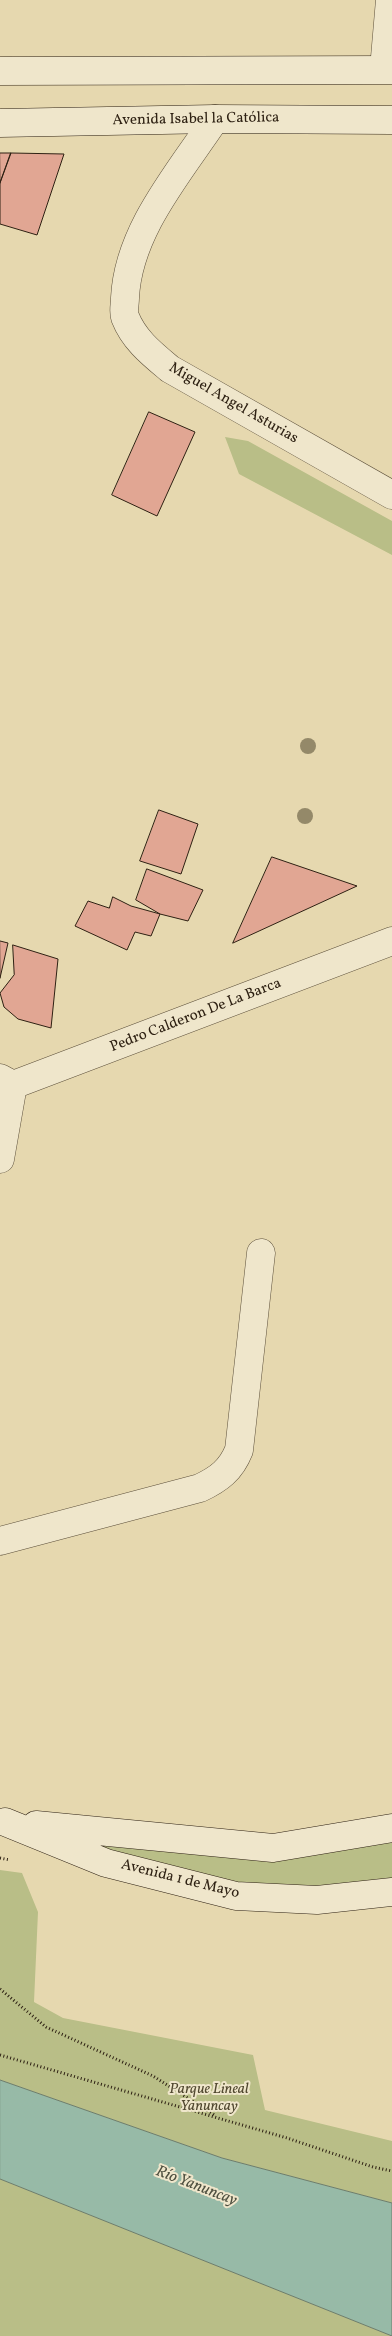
<!DOCTYPE html>
<html>
<head>
<meta charset="utf-8">
<style>
	body { margin:0 }
	canvas { display:block; background:#e6d8af }
</style>
</head>
<body>
<canvas width="392" height="2336"></canvas>
<script>
const context = document.querySelector('canvas').getContext('2d');
context.lineJoin = 'round';
function fillPath(path, color) { context.fillStyle = color; context.fill(path, 'evenodd'); }
function stroke(path, color, width, dash) { context.strokeStyle = color; context.lineWidth = width; context.lineCap = dash ? 'butt' : 'round'; context.setLineDash(dash || []); context.stroke(path); }
function label(font, color, halo, rows, align = 'center') {
  context.font = font + ' Vollkorn,serif'; context.lineWidth = 4; context.setLineDash([]); context.textBaseline = 'middle'; context.strokeStyle = halo; context.fillStyle = color; for (const [text, x, y, turn = 0] of rows) {
    context.save(); context.translate(x, y); context.rotate((+turn || 0) * Math.PI / 180); context.textAlign = isNaN(turn) ? turn : align; if (halo) context.strokeText(text, 0, 0); context.fillText(text, 0, 0); context.restore();
  }
}
const green = new Path2D(`
	M225 437 248 441 392 521V555L239 474Z
	M392 1834V1887L235 1891 63 1841Z
	M0 1870 22 1873 38 1912 34 2002 63 2018 253 2055 265 2110 392 2141V2203L222 2158 0 2080Z
	M0 2179 392 2336H0Z`);
const water = new Path2D(`
	M0 2080 222 2158 392 2203V2336L0 2179Z`);
const building = new Path2D(`
	M0 153H11L0 183Z
	M11 153 64 154 37 235 0 224V183Z
	M149 412 195 432 157 516 112 495Z
	M159 810 198 824 181 874 140 861Z
	M272 857 357 886 233 943Z
	M147 869 203 890 188 921 160 914 136 900Z
	M113 897 131 906 160 914 151 936 135 932 127 950 75 926 88 901 109 908Z
	M0 941 8 943 0 978Z
	M13 945 58 959 51 1028 18 1019 4 1007 0 993 14 975Z`);
const path = new Path2D(`
	M0 1858 10 1860
	M0 1989 46 2027 153 2076 216 2116
	M0 2055 287 2138 373 2167 392 2171`);
const street = new Path2D(`
	M384 69 390 0
	M215 119C179 173 128 231 125 298 125 304 123 312 125 317 134 340 152 354 170 369L392 495
	M0 1078 13 1085 392 941
	M0 1159 13 1085
	M0 1541 200 1488C219 1479 231 1470 239 1450L261 1253`);
const secondary = new Path2D(`
	M0 71 392 70
	M0 123 215 119 392 120
	M5 1822 106 1863 236 1896 317 1900 392 1892
	M36 1825 273 1848 392 1828`);
const trees = [
	[308,746],
	[305,816]
];
const streetNames = [
	["Avenida Isabel la Católica",196,120,-1],
	["Miguel Angel Asturias",233,404,30],
	["Pedro Calderon De La Barca",196,1016,-21],
	["Avenida 1 de Mayo",180,1880,14]
];
const parkNames = [
	["Parque Lineal",209,2090],
	["Yanuncay",209,2107]
];
const waterNames = [
	["Río Yanuncay",196,2187,21]
];
fillPath(green, '#b9be87');
fillPath(water, '#97baa7');
stroke(water, '#6d7d6c', 1);
fillPath(building, '#e1a693');
stroke(building, '#2e2113', 1);
stroke(street, '#5c4f3a', 29);
stroke(secondary, '#2e2113', 29);
stroke(path, '#2e2113', 3, [1, 2.5]);
stroke(street, '#efe6cb', 28);
stroke(secondary, '#efe6cb', 28);
context.fillStyle = '#948969';
for (const [x, y] of trees) { context.beginPath(); context.arc(x, y, 8, 0, 2 * Math.PI); context.fill(); }
label('15px', '#2e2113', '#efe6cb', streetNames);
label('italic 15px', '#514830', '#efe6cb', parkNames);
label('italic 16px', '#4e4f3f', '#efe6cb', waterNames);
</script>
</body>
</html>
